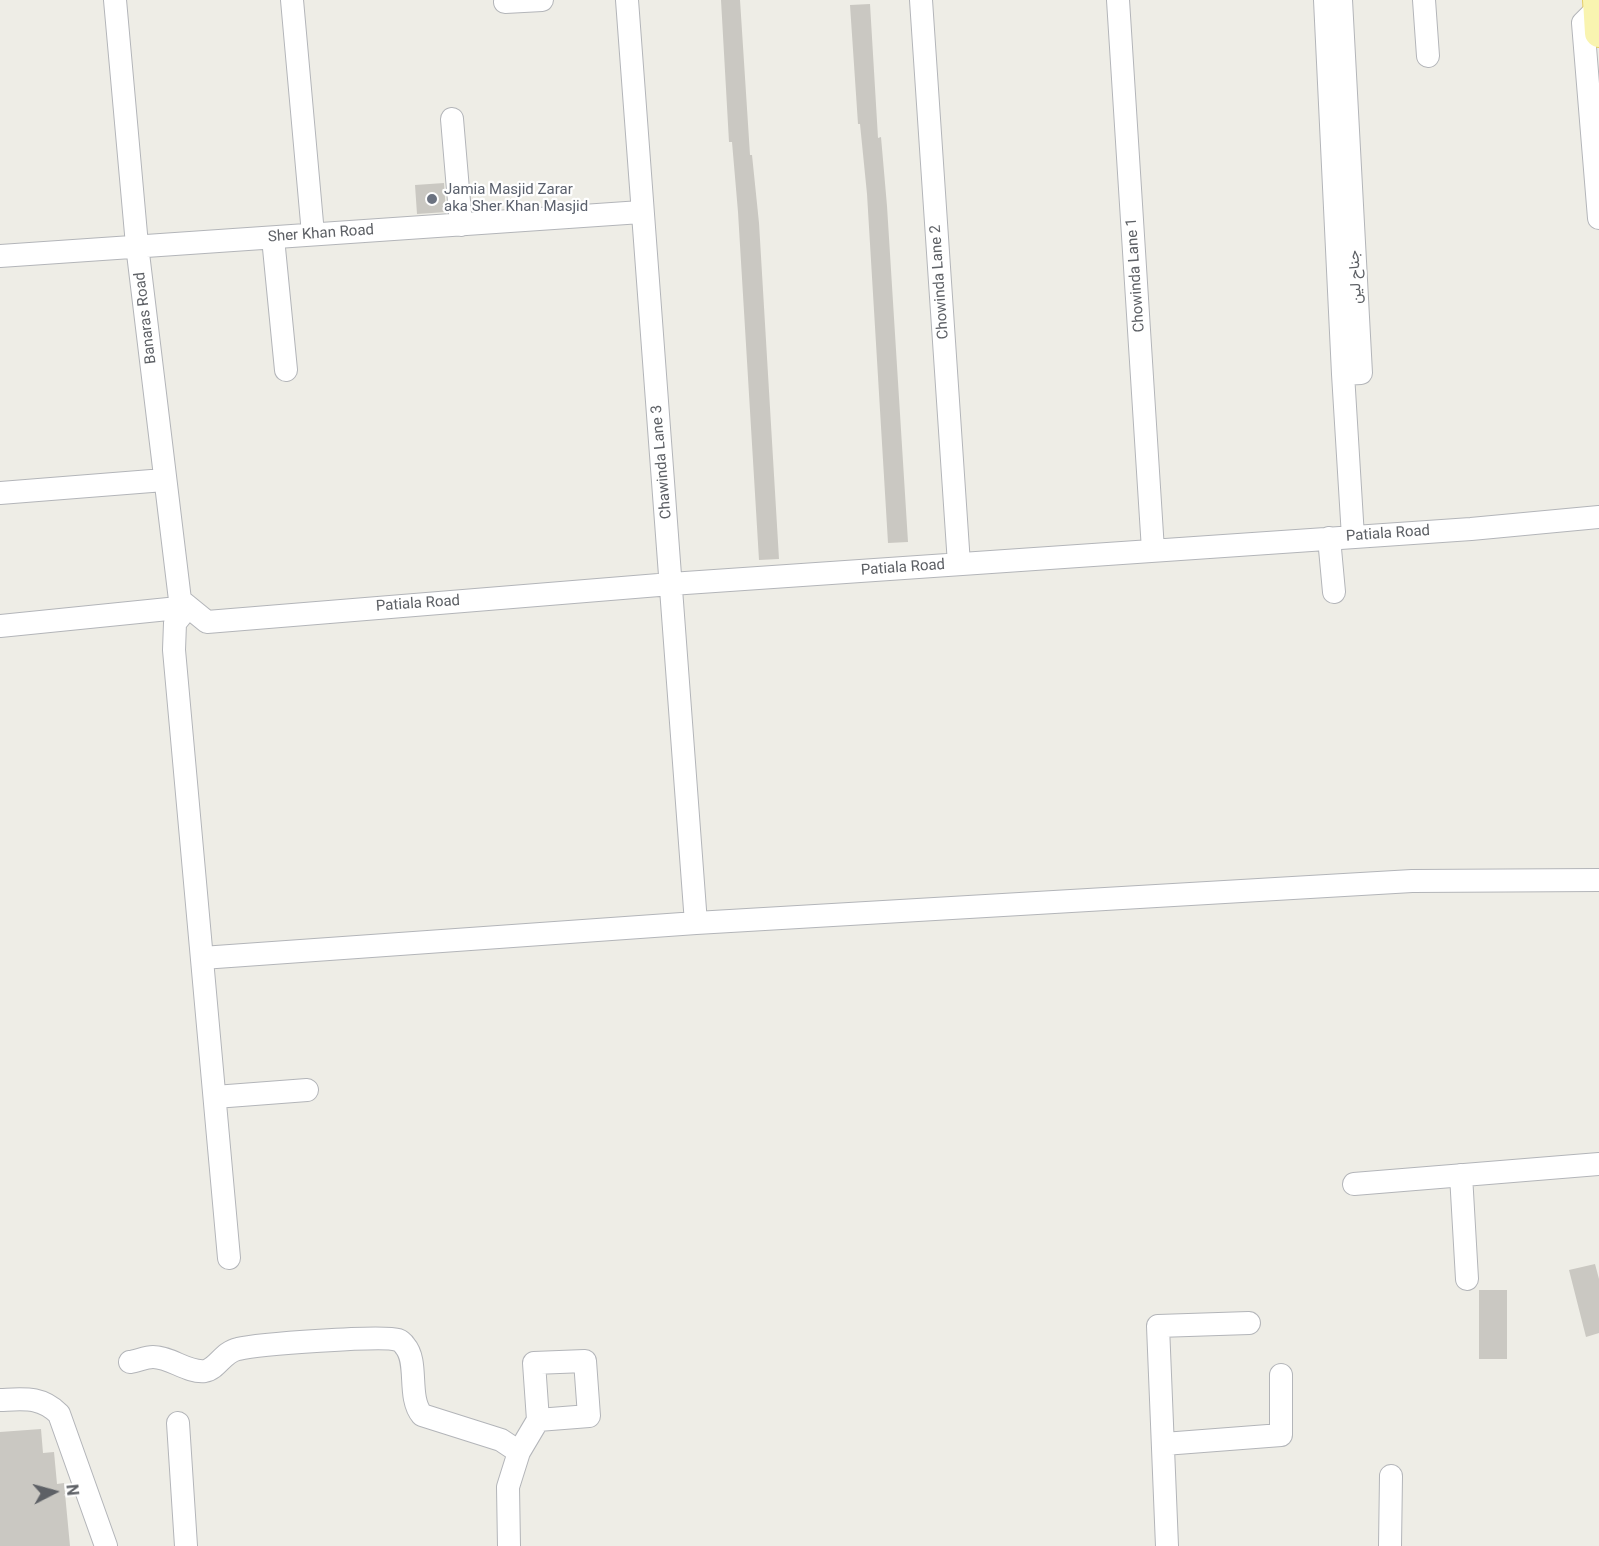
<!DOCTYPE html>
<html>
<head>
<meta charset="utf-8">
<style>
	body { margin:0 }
	#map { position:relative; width:1599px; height:1546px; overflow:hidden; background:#eeede6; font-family:Roboto,sans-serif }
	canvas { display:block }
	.north { position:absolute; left:24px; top:1462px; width:60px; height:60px; -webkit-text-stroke:4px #fff; paint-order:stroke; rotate:84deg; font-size:16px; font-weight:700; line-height:24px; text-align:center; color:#5d6065 }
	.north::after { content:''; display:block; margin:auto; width:21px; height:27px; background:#5d6065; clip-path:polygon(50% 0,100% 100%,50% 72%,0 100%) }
</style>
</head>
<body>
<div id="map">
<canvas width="1599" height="1546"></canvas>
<div class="north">N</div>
</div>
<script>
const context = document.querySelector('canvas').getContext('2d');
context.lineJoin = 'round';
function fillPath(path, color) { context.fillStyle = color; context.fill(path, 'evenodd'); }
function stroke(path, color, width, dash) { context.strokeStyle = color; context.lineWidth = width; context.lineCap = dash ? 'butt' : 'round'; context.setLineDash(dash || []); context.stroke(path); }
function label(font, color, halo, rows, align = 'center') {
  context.font = font + ' Roboto,Vazirmatn,sans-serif'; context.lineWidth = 4.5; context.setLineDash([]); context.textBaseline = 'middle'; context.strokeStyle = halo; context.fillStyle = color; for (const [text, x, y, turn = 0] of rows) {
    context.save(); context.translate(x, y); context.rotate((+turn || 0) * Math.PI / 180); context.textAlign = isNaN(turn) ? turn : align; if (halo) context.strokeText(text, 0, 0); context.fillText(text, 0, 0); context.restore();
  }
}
const building = new Path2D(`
	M721 0H740L750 155H752L759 223 779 559 759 560 738 212 732 142H729Z
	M870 4 878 138 881 137 887 206 908 542 888 543 867 194 860 124H858L850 5Z
	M444 183 446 212 417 214 415 185Z
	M1595 1264 1599 1279V1333L1586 1337 1569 1270Z
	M1479 1290H1507V1359H1479Z
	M41 1429 43 1453 54 1452 57 1484 64 1483 70 1546H0V1432Z`);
const minor = new Path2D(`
	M115 0 137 245 180 600 207 622 671 584 1471 529 1599 517
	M292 0 313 234
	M627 0 696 923
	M921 0 959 564
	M1118 0 1153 550
	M1325 0 1343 374
	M1341 0 1361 373 1343 374 1353 537
	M1424 0 1428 56
	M505 2 542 0
	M1597 9 1583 23 1599 218
	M452 119 461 225
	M273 238 286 370
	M0 256 641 212
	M0 493 164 480
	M1329 538 1334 592
	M188 607 175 623 174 650 229 1258
	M0 626 188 607
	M202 958 696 923 1412 881 1599 880
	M215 1097 307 1090
	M1461 1175 1467 1279
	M1354 1184 1599 1164
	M130 1362C137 1361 146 1357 153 1357 171 1357 187 1373 205 1371 217 1369 223 1352 238 1349 258 1344 383 1335 398 1340 401 1341 403 1343 405 1346 419 1362 407 1397 422 1415L501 1440 519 1452 508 1487 509 1546
	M0 1400C24 1399 41 1396 59 1414L106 1546
	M178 1423 186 1546
	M1164 1444 1281 1435V1375
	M519 1452 538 1420 589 1416 585 1361 534 1363 538 1420
	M1167 1546 1158 1326 1249 1323
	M1390 1546 1391 1476`);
const major = new Path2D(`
	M1597 0 1599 33`);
const markers = [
	[432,199,6,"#6b7280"]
];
const worshipNames = [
	["Jamia Masjid Zarar",444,190],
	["aka Sher Khan Masjid",444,207]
];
const streetNames = [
	["Sher Khan Road",321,234,-4],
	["Chowinda Lane 1",1136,275,-94],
	["جناح لین",1356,277,-93],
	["Chowinda Lane 2",940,282,-94],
	["Banaras Road",146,318,-97],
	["Chawinda Lane 3",662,462,-95],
	["Patiala Road",1388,534,-4],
	["Patiala Road",903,568,-4],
	["Patiala Road",418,604,-4]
];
fillPath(building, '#cac8c2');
stroke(minor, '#b3b5b9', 24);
stroke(major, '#e7cf66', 30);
stroke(minor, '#fff', 22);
stroke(major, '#f9f4b0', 28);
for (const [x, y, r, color] of markers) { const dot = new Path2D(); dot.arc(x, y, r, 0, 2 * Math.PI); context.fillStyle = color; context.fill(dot); stroke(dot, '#fff', 2); }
label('15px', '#5b616d', '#fff', worshipNames, 'left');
label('15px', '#5d6065', '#fff', streetNames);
</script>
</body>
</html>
